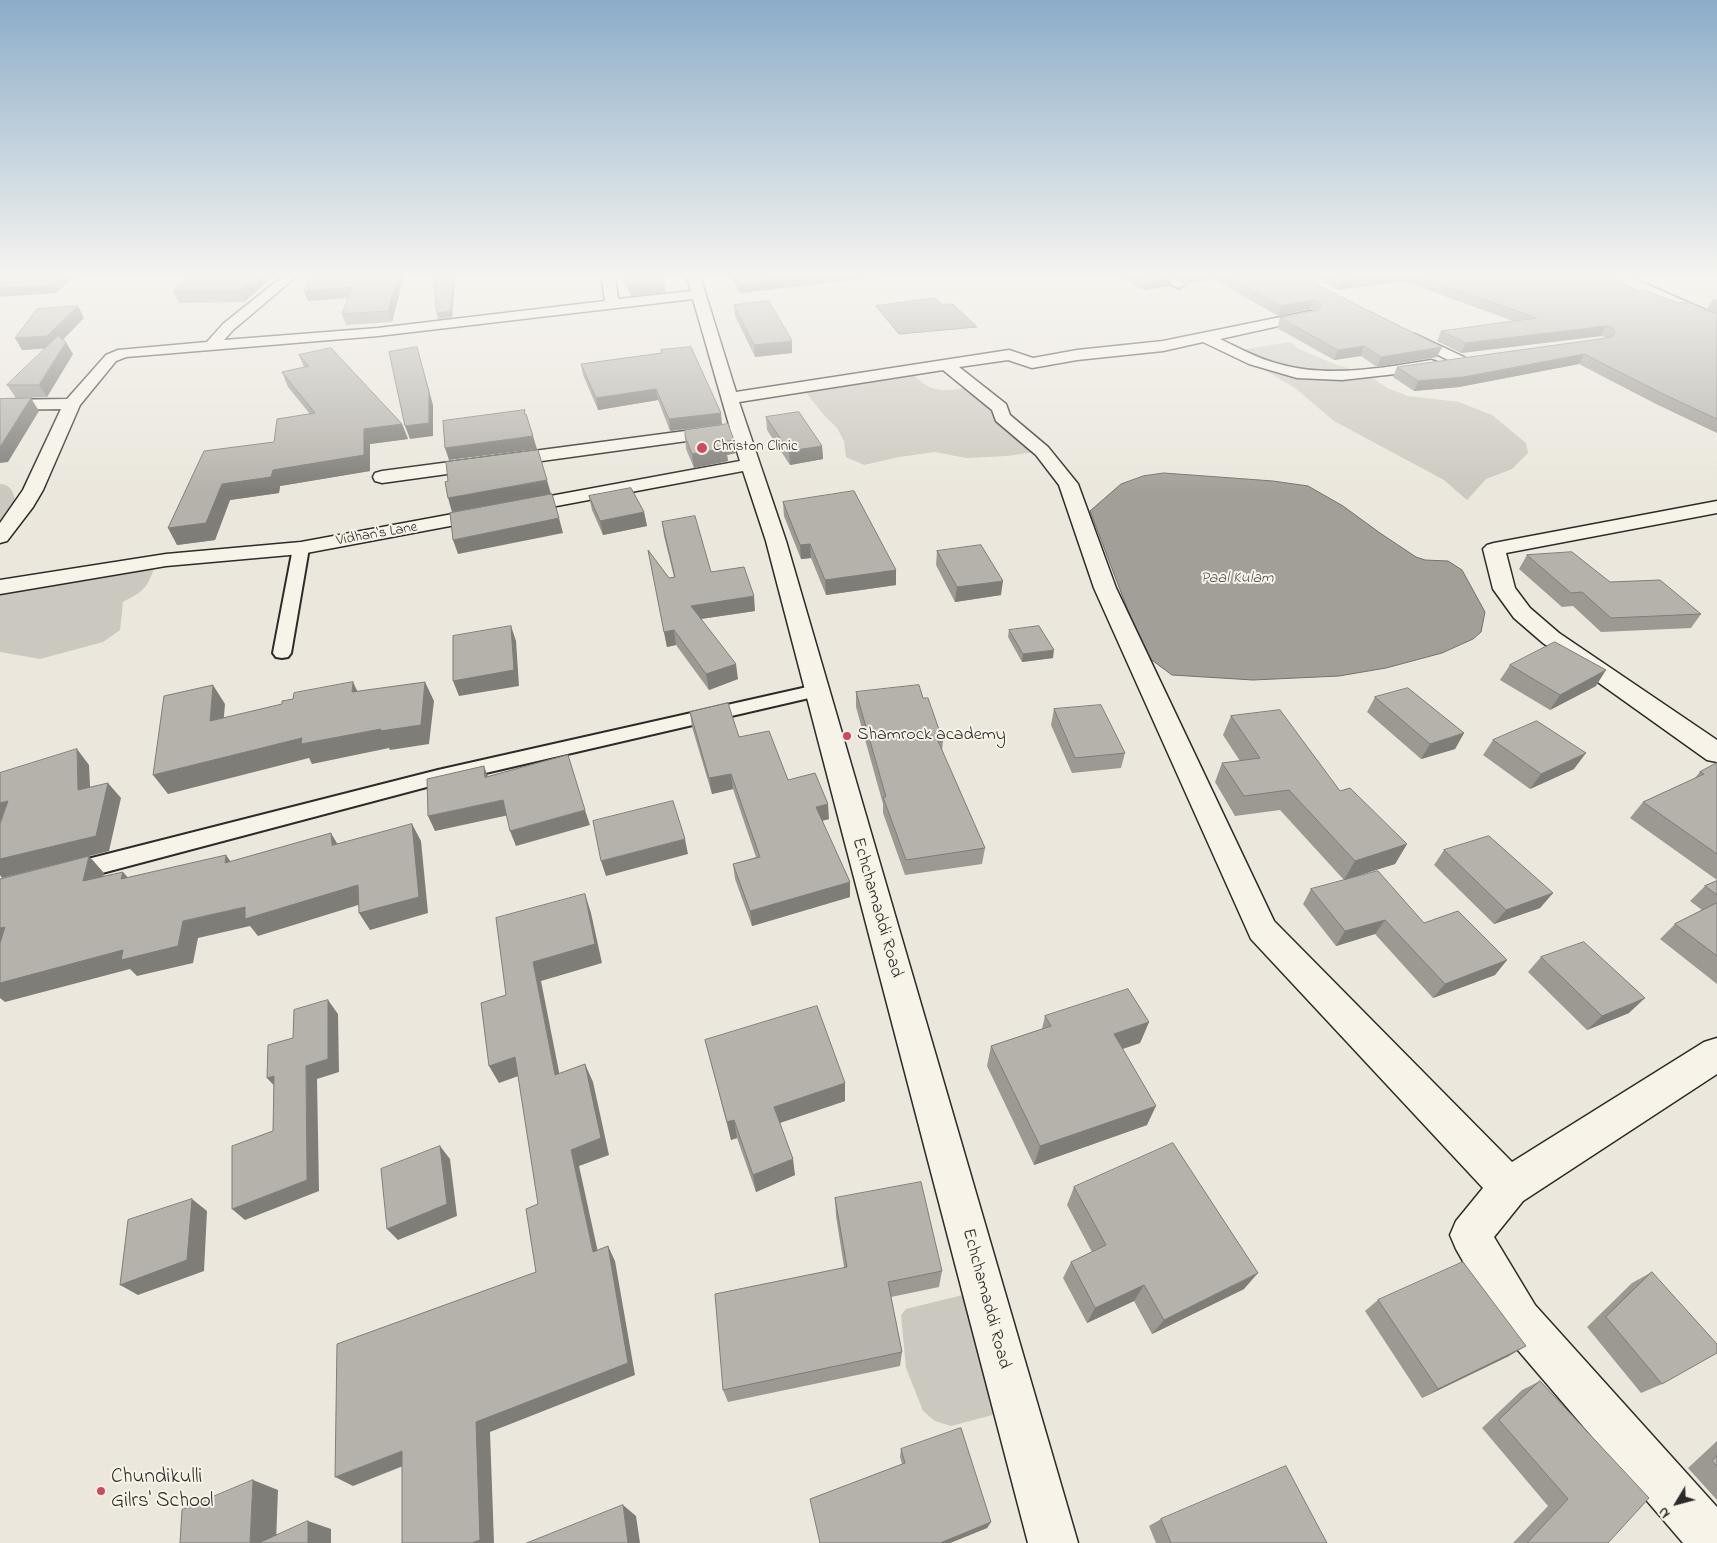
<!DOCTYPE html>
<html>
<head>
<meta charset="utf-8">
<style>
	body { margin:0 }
	#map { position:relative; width:1717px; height:1543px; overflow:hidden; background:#ebe7dd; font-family:"Indie Flower",sans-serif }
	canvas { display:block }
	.north { position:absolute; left:1652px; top:1478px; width:50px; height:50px; -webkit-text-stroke:4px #f7f3e8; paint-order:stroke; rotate:233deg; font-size:14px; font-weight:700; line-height:20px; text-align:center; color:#2b2b2b }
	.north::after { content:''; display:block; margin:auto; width:18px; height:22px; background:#2b2b2b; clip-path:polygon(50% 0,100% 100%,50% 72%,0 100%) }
</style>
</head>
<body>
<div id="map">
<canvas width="1717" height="1543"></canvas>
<div class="north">N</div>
</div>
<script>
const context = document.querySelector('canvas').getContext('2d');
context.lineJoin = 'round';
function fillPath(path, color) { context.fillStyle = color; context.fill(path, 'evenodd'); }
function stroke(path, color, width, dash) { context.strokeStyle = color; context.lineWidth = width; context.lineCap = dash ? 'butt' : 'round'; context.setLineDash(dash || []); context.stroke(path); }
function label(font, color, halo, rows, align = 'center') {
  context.font = font + ' "Indie Flower",sans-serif'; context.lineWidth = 4; context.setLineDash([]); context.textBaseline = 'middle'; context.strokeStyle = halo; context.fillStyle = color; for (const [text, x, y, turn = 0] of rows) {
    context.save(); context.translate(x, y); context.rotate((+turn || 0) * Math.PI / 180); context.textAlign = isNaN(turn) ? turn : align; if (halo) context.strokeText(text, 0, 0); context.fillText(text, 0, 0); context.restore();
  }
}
const green = new Path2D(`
	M1291 342 1299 349 1337 365 1366 373 1387 388 1408 396 1459 402 1492 415 1526 443 1528 453 1512 469 1486 479 1467 500 1444 480 1334 421 1295 388 1232 351Z
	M910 370C928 394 945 393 972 386L1042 451 1007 456 966 458 935 452 899 457 864 465 846 457 844 441 837 428 823 414 802 387Z
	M0 484C10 484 14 492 15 501L23 507 0 537Z
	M156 562C148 587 146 590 123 602L120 630 103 642 40 659 0 652V587Z
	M983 1290 1015 1409 951 1426 935 1421 923 1411 906 1368 901 1315 906 1309Z`);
const water = new Path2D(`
	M935 298 942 304H953L977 327 899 334 876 306Z
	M1164 473 1273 481 1308 486 1343 506 1380 533 1416 557 1425 560 1448 561 1462 570 1485 612 1481 632 1473 639 1442 653 1386 668 1339 676 1253 680 1172 675 1145 655 1090 511 1121 484 1143 476Z`);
const lane = new Path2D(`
	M301 543 306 545 309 548 291 653 288 657 282 658 276 657 273 653 293 548 296 545Z
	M816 685 822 687 825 691 822 695 438 784 72 881 64 878 61 872 64 866 72 863 438 770Z`);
const street = new Path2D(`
	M283 276H297L233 330 224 340 378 328 605 301 601 276H615L618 299 691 291 687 276H700L736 392 1009 350 1033 358 1077 350 1163 341 1310 311 1315 312 1317 315 1315 318 1220 339C1239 348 1258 359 1279 364 1328 378 1382 368 1431 360L1437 362 1439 365 1437 368 1431 370 1342 380 1297 378 1249 364 1203 342 1163 351 1077 360 1032 368 1008 360 959 367 1006 404 1010 415 1048 447 1078 484 1116 588 1274 921 1512 1162 1704 1042 1717 1038V1074L1523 1201 1494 1237 1535 1305 1717 1507V1543H1683L1505 1335 1456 1249 1450 1235 1456 1221 1483 1188 1251 939 1094 588 1059 485 1036 455 996 421 992 410 943 370 739 402 786 541 1078 1543H1028L766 541 743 471 301 554 166 566 0 594V580L166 554 301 542 740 461 731 432 723 436 382 483 375 481 373 477 375 473 382 471 723 426 730 428 693 299 378 336 126 357 116 361 80 405 43 490 33 507 7 541 0 543V523L23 490 61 409 0 410V400L67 399 106 355 118 350 207 342 223 324Z
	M1155 276H1172L1186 284 1179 288 1156 279Z
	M1610 276H1628L1717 315V324L1611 279Z
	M1415 334 1464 357 1467 360 1464 363H1454L1410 341 1408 338 1410 335Z
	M1717 501V513L1506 553 1515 588 1530 608 1559 633 1717 740V762L1707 760 1543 643 1514 618 1493 589 1483 549 1487 545 1494 543Z`);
const wall = new Path2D(`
	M189 276H274L244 302 179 303 173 292Z
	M404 276 392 322 346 325 342 314 348 298 308 301 304 291Z
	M622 276H661L664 281 665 292 631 296Z
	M729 276H888L740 293Z
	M1118 276H1169L1171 277 1170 286 1144 290Z
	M1176 276H1304L1320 284 1319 286 1437 357 1377 367 1361 356 1334 360 1277 328 1280 318 1316 311 1315 310 1310 309 1278 316 1214 279 1188 283Z
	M1310 276H1608L1638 291 1678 303 1715 313 1707 309 1713 299H1717V433L1656 404 1579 364 1459 387 1414 391 1393 377 1397 367 1607 338 1601 336 1461 353 1437 341 1441 331 1513 321 1403 281 1338 290Z
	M734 305 792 353 755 357 735 316Z
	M78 306 84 318 63 340 73 354 47 397 16 398 7 385 46 348 22 350Z
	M661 350 722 424 670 431 658 400 598 410 583 375 581 364 661 353Z
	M299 355 402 424 408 439 370 444V471L280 486 279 493 230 500 215 540 177 545 274 442 310 414 288 387 282 372 304 367Z
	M766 417 822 446 823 459 790 465 767 430Z
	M685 436 734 440 736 453 727 455 728 461 694 468 686 449Z
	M589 496 644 512 647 526 603 535 592 510Z
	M783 502 896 570V585L826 595 811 558 801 559 784 516Z
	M662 522 711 572 755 611 701 619 738 679 709 690 676 645 667 647 648 550 669 578 674 577 664 536Z
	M937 551 1001 595 955 602 936 565Z
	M1527 555 1610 582 1701 614 1691 628 1601 632 1573 606 1562 607 1519 569Z
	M1009 630 1053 658 1022 662 1008 637Z
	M1510 665 1596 686 1550 710 1500 680Z
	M856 692 923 698 943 741 942 751 985 848 982 864 905 875 883 813V804L856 707Z
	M1375 697 1464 733 1455 749 1421 759 1367 712Z
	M1054 709 1125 753 1121 768 1072 773 1051 725Z
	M690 712 739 737 788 780 829 819 822 821 850 897 752 926 735 879 733 864 756 857 733 789 712 794 692 727Z
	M1231 716 1340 791 1407 844 1395 864 1344 880 1280 810 1235 816 1215 782 1222 763 1240 761 1223 735Z
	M1493 740 1574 769 1530 789 1483 755Z
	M1717 763V880L1630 818 1643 802 1694 779 1700 772Z
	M1444 850 1553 893 1540 908 1494 924 1434 865Z
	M1717 881V984L1660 939 1675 924 1702 910 1690 901 1705 886Z
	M1311 889 1424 923 1507 960 1495 975 1433 998 1375 934 1336 946 1303 904Z
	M1541 957 1629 1013 1587 1030 1528 972Z
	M1045 1016 1149 1022 1140 1043 1123 1049 1147 1125 1034 1165 987 1066 991 1046 1042 1029Z
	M705 1040 845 1101 780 1123 795 1175 756 1192 737 1138 731 1140Z
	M1074 1187 1244 1289 1152 1334 1134 1301 1087 1323 1063 1278 1071 1262 1092 1252 1067 1205Z
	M835 1198 942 1271 939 1287 891 1297 902 1352 900 1366 728 1402 723 1390 844 1267 836 1216Z
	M1652 1272 1662 1384 1641 1393 1587 1327 1632 1283Z
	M1378 1300 1509 1356 1422 1398 1365 1311Z
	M1540 1381 1608 1543H1513L1548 1506 1482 1428 1522 1390Z
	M1717 1441V1500L1688 1468Z
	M901 1449 991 1522 987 1528 950 1543H820L902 1464 900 1457Z
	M1161 1519 1327 1543H1156L1149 1526Z`);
const shadedWall = new Path2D(`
	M62 276H76L56 293 0 297V288Z
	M256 276H274L244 302 239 291Z
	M398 276H404L392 322 388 311Z
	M454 276H456L452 317 438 319 437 313Z
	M797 276H888L740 293V283Z
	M1189 276H1214V279L1188 283Z
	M1378 276H1405L1403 281 1338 290 1341 281Z
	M1171 277 1170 286 1144 290 1146 281Z
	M664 281 665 292 631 296 629 284Z
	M352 287 356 297 308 301 304 291Z
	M1313 300 1310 309 1278 316 1281 306Z
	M78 306 84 318 54 348 22 350 15 338Z
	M1606 326 1601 336 1461 353 1466 343Z
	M792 341V353L755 357 754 345Z
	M66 342 73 354 47 397 39 385Z
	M1364 346 1361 356 1334 360 1338 350Z
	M417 347 433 405V436L410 439 405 426Z
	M1442 347 1437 357 1377 367 1381 357Z
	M1584 354 1579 364 1459 387 1414 391 1418 381Z
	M656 389 658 400 598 410 596 398Z
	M31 398 39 411 8 462 0 463V447Z
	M721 413 722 424 670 431 669 419Z
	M402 424 408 439 370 444V471L280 486 279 493 230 500 215 540 177 545 168 528 222 484 273 470 364 429Z
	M533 436 537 449 449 460 445 448Z
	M734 440 736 453 727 455 728 461 694 468 692 454 723 442Z
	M822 446 823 459 790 465 789 451Z
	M547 480 551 494 452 512 448 498Z
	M644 512 647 526 603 535 600 521Z
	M559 518 563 533 458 554 453 540Z
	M810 544 811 558 801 559 800 545Z
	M896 570V585L826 595 825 580Z
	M1003 581 1001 595 955 602 957 587Z
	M754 596 755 611 693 620 691 606Z
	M511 626 516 641 519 686 459 696 453 681Z
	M674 630 676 645 667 647 664 632Z
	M1054 650 1053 658 1022 662 1023 654Z
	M736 664 738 679 709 690 706 674Z
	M1606 670 1596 686 1550 710 1560 695Z
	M353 682 362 701 352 692Z
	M425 682 434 701 429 744 390 750 389 748 312 764 309 758 168 794 153 775Z
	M213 685 225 704 222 740 210 721Z
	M1464 733 1455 749 1421 759 1430 744Z
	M77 749 89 765 91 805 78 790Z
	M1586 753 1574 769 1530 789 1541 774Z
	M484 766 490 782 485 777Z
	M731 774 733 789 712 794 709 778Z
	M108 783 121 798 109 851 2 878 0 875V859Z
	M503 800 509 815 435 831 428 816Z
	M8 801 0 823V803Z
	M828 804 829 819 816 822V807Z
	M585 810 590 825 516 846 510 831Z
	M412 824 421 841 428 913 370 930 359 913Z
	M331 833 341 850 332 845Z
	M685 839 688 854 606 876 601 861Z
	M1407 844 1395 864 1344 880 1355 861Z
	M226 855 238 872 225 863Z
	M89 856 104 873 99 898 83 881Z
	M123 872 138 889 121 879Z
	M850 882V897L752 926 750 911Z
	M358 885 368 902 258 936 250 926 198 938 193 963 137 976 130 969 5 1002 0 998V983L183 921 245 907Z
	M1553 893 1540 908 1494 924 1506 910Z
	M585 894 591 913 602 963 541 981 563 1092 555 1075 533 962Z
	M1385 920 1375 934 1336 946 1345 931Z
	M5 927 0 950V928Z
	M1507 960 1495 975 1433 998 1445 984Z
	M1645 998 1629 1013 1587 1030 1602 1016Z
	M328 1000 338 1014 339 1072 317 1079 319 1191 245 1220 232 1209 307 1180 306 1066Z
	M1149 1022 1140 1043 1106 1054 1114 1034Z
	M515 1057 524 1074 499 1083 489 1066Z
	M585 1064 593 1082 609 1155 579 1166 601 1266 593 1252 571 1150Z
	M274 1076 279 1091 267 1078Z
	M845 1083V1101L776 1124 774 1107Z
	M1156 1106 1147 1125 1034 1165 1040 1146Z
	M734 1120 737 1138 731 1140 727 1122Z
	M440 1146 450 1159 457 1216 398 1240 387 1229Z
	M793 1159 795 1175 756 1192 753 1175Z
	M192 1199 207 1211 204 1271 138 1295 120 1285Z
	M608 1246 615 1261 635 1375 490 1432 494 1543H472L476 1422Z
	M1258 1273 1244 1289 1152 1334 1164 1320Z
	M1144 1285 1134 1301 1087 1323 1095 1308Z
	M1526 1346 1509 1356 1422 1398 1438 1389Z
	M402 1451 418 1460 353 1486 335 1477Z
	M253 1480 278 1490 276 1543H250Z
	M623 1505 636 1516 640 1543H628Z
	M308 1521 331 1529V1543H308Z
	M991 1522 987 1528 950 1543H940Z`);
const building = new Path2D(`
	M0 276H62L52 285 0 288Z
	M189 276H256L239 291 173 292Z
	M310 276H398L388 311 342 314 352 287 304 291Z
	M433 276H454L451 311 437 313Z
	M625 276H661L664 281 629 284Z
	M735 276H797L740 283Z
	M1136 276H1169L1171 277 1146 281Z
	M1227 276H1304L1320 284 1317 285 1442 347 1381 357 1364 346 1338 350 1280 318 1318 310 1322 305 1318 301 1313 300 1281 306Z
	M1330 276H1378L1341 281Z
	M1418 276H1608L1638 291 1644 290 1678 303 1688 302 1717 314V419L1663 394 1584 354 1464 377 1418 381 1397 367 1607 338 1613 336 1615 331 1612 327 1606 326 1466 343 1441 331 1536 318Z
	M769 301 792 341 754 345 734 305Z
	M78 306 47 336 15 338 37 309Z
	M58 336 66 342 39 385H7Z
	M417 347 429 392V423L405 426 389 352Z
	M691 347 721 413 669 419 656 389 596 398 581 364 662 353 661 350Z
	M331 348 402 424 364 429V455L273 470 271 477 222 484 206 523 168 528 204 451 274 442 277 419 315 413 282 372 309 366 299 355Z
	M31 398 0 447V399Z
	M525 410 524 414H526L533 436 445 448 443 421Z
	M799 412 822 446 789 451 766 417Z
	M728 424 734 440 723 442 726 448 692 454 685 436V430Z
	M538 450 547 480 448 498 445 482 448 481 446 462Z
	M631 488 644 512 600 521 589 496Z
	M854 491 896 570 825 580 810 544 800 545 783 502Z
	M552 494 559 518 453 540 450 513Z
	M695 516 711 572 744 567 754 596 691 606 736 664 706 674 674 630 664 632 648 550 669 578 675 577 662 522Z
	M981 545 1003 581 957 587 937 551Z
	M1572 552 1610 582 1660 580 1701 614 1611 618 1582 592 1571 593 1527 555Z
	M511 626 514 670 453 681V636Z
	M1039 626 1054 650 1023 654 1009 630Z
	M1555 642 1606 670 1560 695 1510 665Z
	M353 682 352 692 425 682 421 725 380 731 381 729 301 744 302 738 153 775 164 696 213 685 210 721 282 704V701L293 699 294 693Z
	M919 685 923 698H928L943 741H938L985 848 906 860 883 797H886L856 692Z
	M1408 688 1464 733 1430 744 1375 697Z
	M728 703 739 737 769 731 788 780 815 773 828 804 816 807 850 882 750 911 733 864 760 857 731 774 709 778 690 712Z
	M1101 705 1125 753 1075 758 1054 709Z
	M1280 710 1340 791 1350 788 1407 844 1355 861 1289 790 1244 796 1222 763 1260 758 1231 716Z
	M1537 721 1586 753 1541 774 1493 740Z
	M77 749 78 790 108 783 96 836 0 859V824L8 801 0 803V773Z
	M568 755 585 810 510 831 503 800 428 816 427 779 484 766 485 777Z
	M1717 763V854L1643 802 1704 774 1700 772Z
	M673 801 685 839 601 861 593 821Z
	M412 824 419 897 359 913 358 885 245 919V907L183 921 178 946 121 960 123 950 0 983V943L5 927 0 928V879L89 856 83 881 123 872 121 879 226 855 225 863 331 833 332 845Z
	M1489 836 1553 893 1506 910 1444 850Z
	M1378 871 1424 923 1458 911 1507 960 1445 984 1385 920 1345 931 1311 889Z
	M1717 881V895L1705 886Z
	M585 894 595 944 533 962 555 1075 585 1064 601 1138 571 1150 593 1252 608 1246 628 1363 476 1422 480 1540 472 1543H402V1451L335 1477 337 1344 536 1272 526 1209 538 1204 515 1057 489 1066 481 1003 506 995 496 918Z
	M1717 903V956L1675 924Z
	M1584 942 1645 998 1602 1016 1541 957Z
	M1128 989 1149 1022 1114 1034 1156 1106 1040 1146 991 1046 1051 1026 1045 1016Z
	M328 1000V1059L306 1066 307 1180 232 1209V1146L273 1131 274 1076 267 1078 268 1045 293 1038 294 1010Z
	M817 1006 845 1083 774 1107 793 1159 753 1175 734 1120 727 1122 705 1040Z
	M1173 1143 1258 1273 1164 1320 1144 1285 1095 1308 1071 1262 1106 1245 1074 1187Z
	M440 1146 447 1204 387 1229 381 1169Z
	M921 1182 942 1271 888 1282 902 1352 723 1390 715 1294 847 1267 835 1198Z
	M192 1199 187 1260 120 1285 128 1220Z
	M1463 1262 1526 1346 1438 1389 1378 1300Z
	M1652 1272 1717 1344V1353L1662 1384 1606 1317Z
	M1540 1381 1649 1498 1608 1543H1527L1568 1499 1499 1420Z
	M961 1428 991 1522 940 1543H820L810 1499 905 1463 901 1449Z
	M1717 1456V1466L1712 1461Z
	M1286 1466 1327 1543H1171L1161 1519Z
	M253 1480 250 1543H180L182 1510Z
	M623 1505 628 1543H527Z
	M308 1521V1543H259Z`);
const markers = [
	[702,448,6,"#d1495b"],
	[847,736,5,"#d1495b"],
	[101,1491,5,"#d1495b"]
];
const farPoinames = [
	["Christon Clinic",713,448]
];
const farStreetnames = [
	["Vidhan's Lane",377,535,-10]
];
const farWaternames = [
	["Paal Kulam",1237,579]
];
const poiNames = [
	["Shamrock academy",857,736]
];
const streetNames = [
	["Echchamaddi Road",876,908,74],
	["Echchamaddi Road",985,1299,75]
];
const nearPoinames = [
	["Chundikulli",111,1479],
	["Gilrs' School",111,1503]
];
fillPath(green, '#cbc8bf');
fillPath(water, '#a29f98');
stroke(water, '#72716c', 1);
stroke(lane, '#2b2b2b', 4);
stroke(street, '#2b2b2b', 3);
fillPath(lane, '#f7f3e8');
fillPath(street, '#f7f3e8');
fillPath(wall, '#9c9993');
fillPath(shadedWall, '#7f7d78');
fillPath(building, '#b5b2ab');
stroke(building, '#7f7d78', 1);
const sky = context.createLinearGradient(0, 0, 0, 492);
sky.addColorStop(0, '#8cacc8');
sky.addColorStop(0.56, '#f6f4f0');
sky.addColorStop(1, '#f6f4f000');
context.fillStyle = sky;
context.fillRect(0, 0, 1717, 492);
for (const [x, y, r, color] of markers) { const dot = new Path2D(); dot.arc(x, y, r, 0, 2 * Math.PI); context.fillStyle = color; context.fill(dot); stroke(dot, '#f7f3e8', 2); }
label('15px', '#2b2b2b', '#f7f3e8', farPoinames, 'left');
label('15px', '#2b2b2b', '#f7f3e8', farStreetnames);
label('italic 16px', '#555451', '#f7f3e8', farWaternames);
label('18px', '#2b2b2b', '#f7f3e8', poiNames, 'left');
label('18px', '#2b2b2b', '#f7f3e8', streetNames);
label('21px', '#2b2b2b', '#f7f3e8', nearPoinames, 'left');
</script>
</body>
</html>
